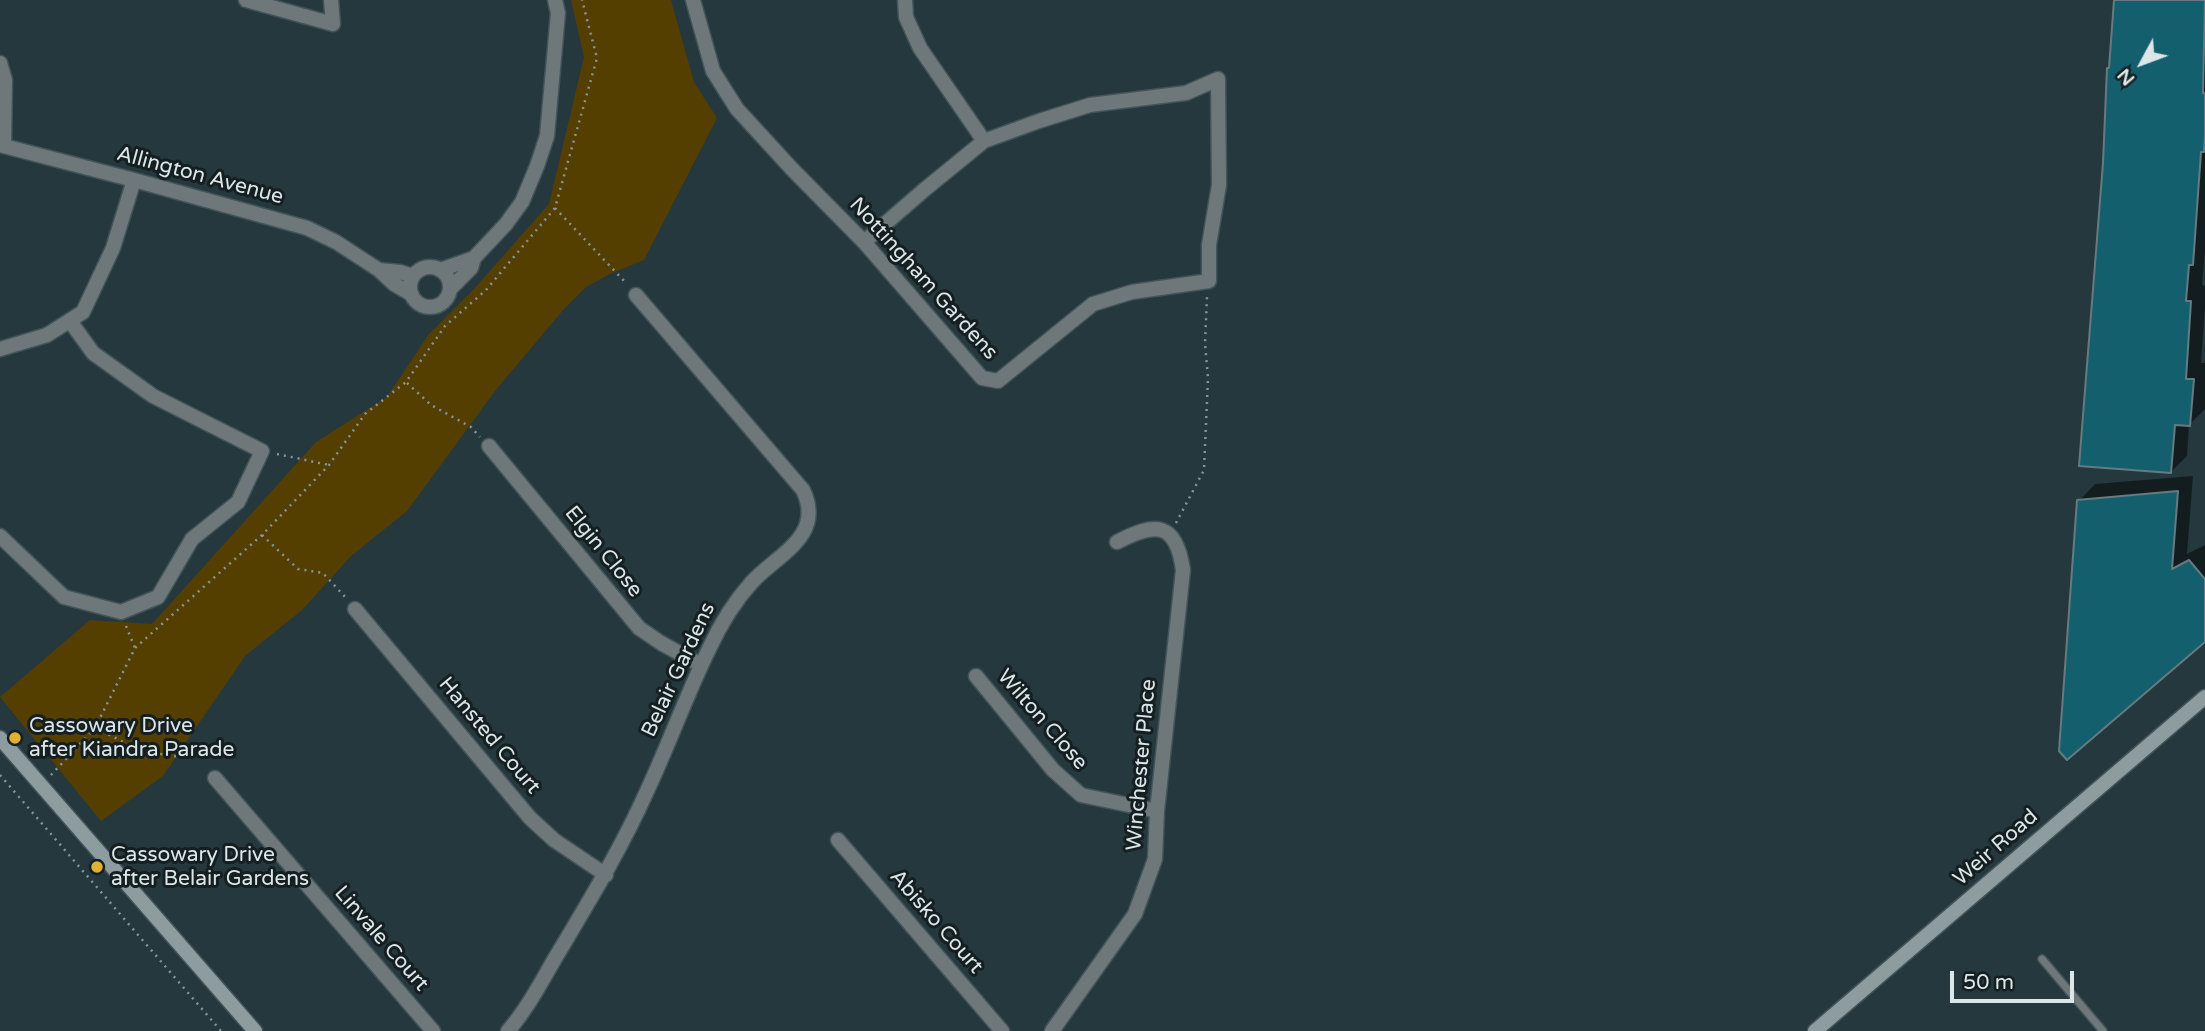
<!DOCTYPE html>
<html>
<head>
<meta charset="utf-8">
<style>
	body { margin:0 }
	#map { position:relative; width:2205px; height:1031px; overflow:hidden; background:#25383d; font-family:"Varela Round",sans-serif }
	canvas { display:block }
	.north { position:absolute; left:2107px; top:28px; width:70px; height:70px; -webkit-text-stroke:5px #151e20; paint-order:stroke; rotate:229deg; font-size:19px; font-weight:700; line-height:28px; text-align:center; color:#dbe6e9 }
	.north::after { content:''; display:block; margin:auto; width:24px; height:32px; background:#dbe6e9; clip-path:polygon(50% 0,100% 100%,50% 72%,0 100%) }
	.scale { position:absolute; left:1950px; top:971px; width:124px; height:32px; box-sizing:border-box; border:4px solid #dbe6e9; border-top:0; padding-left:9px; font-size:21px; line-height:24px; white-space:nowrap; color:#dbe6e9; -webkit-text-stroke:5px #151e20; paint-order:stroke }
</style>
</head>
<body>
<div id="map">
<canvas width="2205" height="1031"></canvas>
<div class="north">N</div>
<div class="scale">50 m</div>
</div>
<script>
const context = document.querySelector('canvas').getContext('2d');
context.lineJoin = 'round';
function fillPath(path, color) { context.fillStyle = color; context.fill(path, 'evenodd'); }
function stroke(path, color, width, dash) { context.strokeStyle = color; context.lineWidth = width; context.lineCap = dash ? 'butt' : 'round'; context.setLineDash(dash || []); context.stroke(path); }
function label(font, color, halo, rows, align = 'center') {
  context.font = font + ' "Varela Round",sans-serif'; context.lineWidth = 6; context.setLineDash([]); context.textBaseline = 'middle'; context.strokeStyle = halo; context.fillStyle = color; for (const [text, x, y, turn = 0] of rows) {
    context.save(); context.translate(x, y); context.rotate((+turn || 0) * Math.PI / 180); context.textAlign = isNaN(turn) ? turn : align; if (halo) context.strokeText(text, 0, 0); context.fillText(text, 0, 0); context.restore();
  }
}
const green = new Path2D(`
	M571 0H671L694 82 717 118 644 260 612 273 586 287 564 309 495 391 407 511 351 556 302 610 245 656 163 776 101 821 0 697 90 620 152 624 316 442 387 397 429 334 474 289 549 204 584 57Z`);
const shadow = new Path2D(`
	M2116 0H2205V251L2202 285 2205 286V307L2201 363H2205V409L2189 425 2187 456 2171 472 2105 163 2108 69 2111 66Z
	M2193 476 2187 554 2205 545V640L2079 501 2095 484Z`);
const building = new Path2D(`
	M2114 0H2205L2203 93H2205V134L2204 152H2201L2193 265H2189L2186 301H2191L2186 379H2194L2190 426 2175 425 2171 473 2079 466 2103 163 2107 68H2109Z
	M2178 491 2172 569 2189 560 2205 579V642L2067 760 2059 751 2077 500Z`);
const path = new Path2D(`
	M555 208 627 284
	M407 383 431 405 471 427 480 437
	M277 454 329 465
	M1176 523 1204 470 1208 378 1205 344 1207 296
	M262 535 298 569 323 573 346 598
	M126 626 135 648
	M96 728 141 751 188 758
	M0 775 221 1031
	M51 775 95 728 135 648 262 535 329 465 365 414 406 382 445 326 486 290 555 208 597 58 582 0`);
const lane = new Path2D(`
	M2042 959 2103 1031`);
const street = new Path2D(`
	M246 0 333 24 331 0
	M693 0 713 71 737 109 792 169 864 242 982 378 998 381 1093 304 1132 292 1209 281V245L1219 185 1218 79 1186 93 1090 105 1039 121 984 141 924 190 864 242
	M905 0 906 17 920 48 984 141
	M0 63 5 80 4 145
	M0 145 134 180 307 228 336 242 379 270 394 284 411 294
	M410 287a20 20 0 1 1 40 0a20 20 0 1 1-40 0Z
	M379 270 400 272 413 276
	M440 270 474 258
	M450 289 471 268 474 258 506 224 522 202 537 166 547 136 558 13 555 0
	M0 349 47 335 83 312 113 248 134 180
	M489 446 639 628 661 643 701 665
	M0 536 64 597 121 612 158 597 192 539 238 502 262 451 153 396 93 353 70 321
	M355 609 530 818 554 840 606 875
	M976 676 1053 770 1081 795 1157 811
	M215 778 433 1031
	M838 840 1002 1031
	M508 1031C529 1007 543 978 560 950 591 898 622 847 647 791 669 744 686 696 709 649 720 625 733 603 752 582 778 554 825 536 803 490L636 295
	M1052 1031 1135 914 1155 859 1157 811 1183 570C1176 521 1155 522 1117 542`);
const secondary = new Path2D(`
	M0 738 255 1031
	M1815 1031 2205 697`);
const markers = [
	[15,738,7,"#e0b034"],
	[97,867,7,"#e0b034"]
];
const streetNames = [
	["Allington Avenue",200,176,15],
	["Nottingham Gardens",923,279,48],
	["Elgin Close",603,552,51],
	["Belair Gardens",679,670,-65],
	["Wilton Close",1042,720,49],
	["Hansted Court",489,736,50],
	["Winchester Place",1142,765,-85],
	["Weir Road",1996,848,-41],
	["Abisko Court",936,922,49],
	["Linvale Court",381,939,49]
];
const poiNames = [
	["Cassowary Drive",29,726],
	["after Kiandra Parade",29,750],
	["Cassowary Drive",111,855],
	["after Belair Gardens",111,879]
];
fillPath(green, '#553f00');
fillPath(shadow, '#0007');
fillPath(building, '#145f6e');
stroke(building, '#667b80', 2);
stroke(lane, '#425459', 10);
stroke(street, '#425459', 17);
stroke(secondary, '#425459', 17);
stroke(path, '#879599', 2.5, [2, 5]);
stroke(lane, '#6e7779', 7);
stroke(street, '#6e7779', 14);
stroke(secondary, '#8d9c9f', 14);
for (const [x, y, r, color] of markers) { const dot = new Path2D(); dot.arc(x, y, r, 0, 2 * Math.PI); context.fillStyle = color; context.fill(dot); stroke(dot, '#151e20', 2.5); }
label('21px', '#dbe6e9', '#151e20', streetNames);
label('21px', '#dbe6e9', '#151e20', poiNames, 'left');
</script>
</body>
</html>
